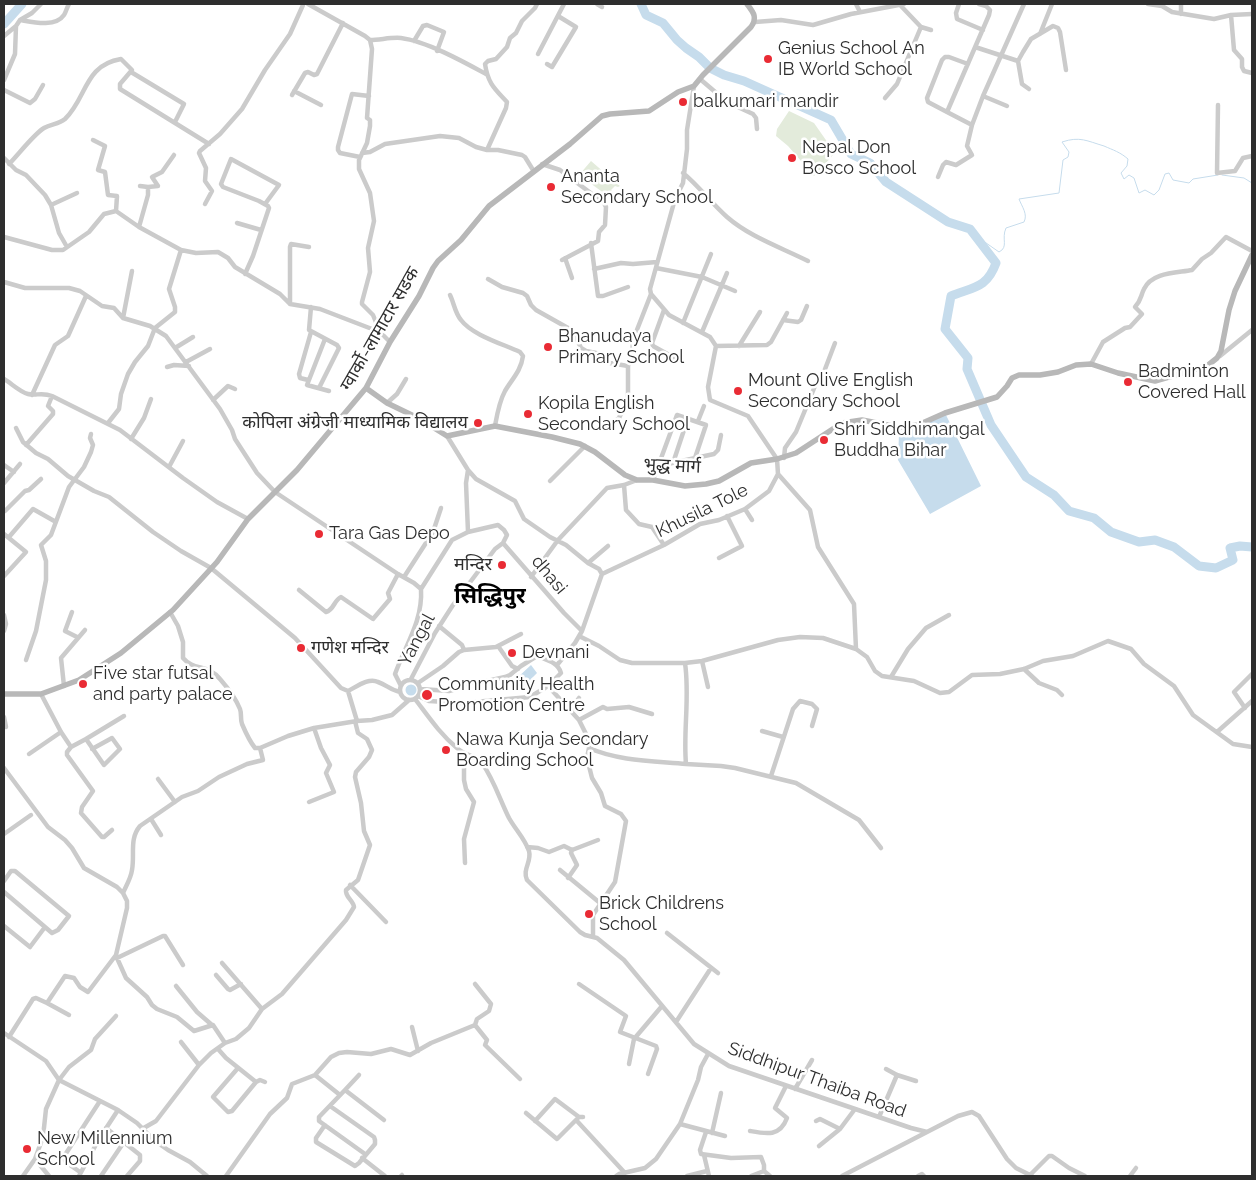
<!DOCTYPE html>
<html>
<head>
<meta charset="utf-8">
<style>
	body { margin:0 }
	#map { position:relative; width:1256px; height:1180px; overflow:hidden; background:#fff; font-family:Raleway,sans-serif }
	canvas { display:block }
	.frame { position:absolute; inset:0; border:5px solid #2e2e2e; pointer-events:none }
</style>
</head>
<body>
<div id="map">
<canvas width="1256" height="1180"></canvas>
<div class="frame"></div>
</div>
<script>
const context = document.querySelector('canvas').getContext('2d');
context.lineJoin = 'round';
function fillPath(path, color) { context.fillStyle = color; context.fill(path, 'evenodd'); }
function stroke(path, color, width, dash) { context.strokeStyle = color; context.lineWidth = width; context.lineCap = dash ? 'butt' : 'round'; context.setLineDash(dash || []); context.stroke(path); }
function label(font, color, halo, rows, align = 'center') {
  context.font = font + ' Raleway,"Noto Sans Devanagari",sans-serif'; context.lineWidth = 5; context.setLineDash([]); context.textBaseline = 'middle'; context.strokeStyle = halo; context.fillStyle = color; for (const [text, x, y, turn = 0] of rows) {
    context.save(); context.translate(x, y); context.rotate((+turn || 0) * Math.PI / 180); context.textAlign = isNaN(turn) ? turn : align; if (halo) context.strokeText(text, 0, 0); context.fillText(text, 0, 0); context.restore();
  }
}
const green = new Path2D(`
	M789 111 814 123 835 153 814 176 788 146 776 136 777 129Z
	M591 161 620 186 618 187 615 186 611 190 615 195 612 199 579 175Z`);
const water = new Path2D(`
	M945 413 981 486 930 514 898 460 899 434Z
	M531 665 537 673 528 682 517 689V678Z
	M405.5 690a5.5 5.5 0 1 1 11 0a5.5 5.5 0 1 1-11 0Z`);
const stream = new Path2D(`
	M1222 175 1244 178 1252 183
	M979 238 999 252C1009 247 1001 239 1006 228L1024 222C1028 214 1022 207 1019 199L1059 193 1063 160 1068 157 1069 152 1062 142C1080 136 1087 141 1104 146 1113 150 1120 152 1128 159L1127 166 1121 173 1124 179 1129 175 1134 178 1139 193 1145 190 1154 195 1159 190 1165 174 1169 173 1173 180 1189 183 1193 179 1218 175`);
const river = new Path2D(`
	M641 4 646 15 663 23 677 40 686 48 699 57 710 68 724 75 744 81 831 120 851 154 870 163 886 182 948 222 970 229 996 263C987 288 974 287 951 296L945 329 968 358 967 369 991 425 1026 477 1054 495 1069 511 1094 518 1111 532 1139 542 1155 540 1174 547 1199 566 1216 568 1233 560 1230 548 1240 546 1252 547
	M4 24 22 4`);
const street = new Path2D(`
	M308 4 365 36 370 40 372 49 367 118 370 120V126L367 143 359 160V169L370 193 374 221 368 248 370 272 362 302V304L373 315 380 332
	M597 4 602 7
	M856 4 860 12
	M959 4 956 13 957 19 983 30
	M979 4 986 6 990 10 989 15 947 112 972 125 983 96 1007 106
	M1148 4 1162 6 1172 12 1214 19 1231 15 1252 14
	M1181 4V14
	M901 6 921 27 931 30
	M1231 15 1234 50 1242 59V67L1244 71 1252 73
	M20 20C32 22 55 28 64 15 66 12 67 7 69 4
	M755 22 781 20 813 25 851 14 904 4
	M1040 34 1052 4
	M4 36 16 26
	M370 40C380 40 391 37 401 38 426 41 464 62 486 74
	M414 41 423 26 427 25 444 32 437 51
	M975 47 1018 61
	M538 54 564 4
	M547 64 552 67 576 27 558 16
	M131 72 184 104 175 122
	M700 79 727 102 753 114 756 118 757 129
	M4 80 15 54 16 26 20 20 32 13 41 4
	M694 86 687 130V149L683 183 675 199 650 289 651 294 669 315 710 337 716 346
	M1029 89 1022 84 1018 61 1023 52 1031 39 1053 26 1058 28 1060 32 1066 70
	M4 90 30 103 35 99 43 85
	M294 91 321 105
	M292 95 305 73 308 72 314 75 317 74 343 23
	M983 96 1024 4
	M885 98 897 84 921 27
	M1218 105 1217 173 1235 171 1243 158 1252 156
	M947 112 928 102 927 98 942 60 945 57H949L968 64
	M93 140 105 146 98 170 105 172 108 195 117 196 116 211
	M362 153 370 152 385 144 440 136 459 138 476 147 487 150
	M360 157 340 153 338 150V147L352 94 369 96
	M4 158 16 170 26 175 45 195 51 205 59 233 67 247
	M9 164C18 155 34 134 44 128 51 124 59 124 65 119 87 98 84 65 121 59L132 70 120 84V89L209 144
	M542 164 560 170 604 203 606 207 605 225 599 232 598 241 562 260
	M533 170 525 157 522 155 498 150H487L506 108 507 102C495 89 488 84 485 64L488 61 496 59 507 47 510 38 516 33 522 21 535 8 537 4
	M683 173C699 186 711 203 727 217 750 237 780 247 808 261
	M938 177 943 165 946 162 956 165 972 155 967 146 972 125
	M148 187 158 186 152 177 162 172 174 155
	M205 204 212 191 205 181 206 168 199 153 200 151 220 134 242 109 265 70 290 34 303 5
	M51 205 77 193
	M237 223 261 230
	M139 227 148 195V187L140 186
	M4 237 52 250H63L89 232 104 214 116 211 139 227 181 250 196 253 218 252 228 258 235 267 280 294 290 304 320 309 372 329 380 332 390 342
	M591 243 598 296H603L628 287
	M565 258 572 278
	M656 268 702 277 735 291
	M594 269 621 263 633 264 657 262
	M245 274 253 256 269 208 268 206 259 201 223 187 221 184 231 159 279 185 265 204
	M488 279 502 287 523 293 527 296 531 305 536 310 568 328 575 335 581 348 586 351 596 353 610 363 628 366
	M4 282 25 288H69L80 291 102 306 114 308 123 318 150 326 166 336 220 409 232 430 235 439 257 473 275 492 398 574 414 583 421 589
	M450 295C454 303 455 313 461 320 472 335 503 344 520 352L523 356C521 371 512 379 505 391 499 402 497 415 495 426
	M290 304V247L291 244 309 247
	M311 307 309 330 337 345 339 348 319 388
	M664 310 652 343 653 346 680 361
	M787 313 771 342 767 345 716 346 708 387 710 400 748 416 777 459 778 474 810 510 818 547 854 604 856 649 867 657 875 671 882 676 914 681 940 693 949 692 972 675 1000 674 1024 669 1043 661 1073 656 1108 641 1131 649 1144 664 1174 686 1193 715 1233 744 1252 747
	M123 318 132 271
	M783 320 798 322 801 320 807 306
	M683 323 711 254
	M702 332 727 273
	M325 339 307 385 329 391
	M739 346 760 312
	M175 348 193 337
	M1220 356 1252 330
	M186 362 210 349
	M1091 364 1103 342 1125 328 1130 327 1142 314 1135 307C1142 299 1140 297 1144 289 1152 272 1177 273 1192 270L1202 259 1211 253 1226 237 1252 251
	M167 367 174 365 189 366
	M4 379C11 383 20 392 28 394 36 396 42 392 52 396L120 430 183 478 217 502 248 519
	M308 380 300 378 299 374 311 332
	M32 395 55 345 68 336 86 296
	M213 400 228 386 235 389
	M387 403 397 394 406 379
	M698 421 704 406
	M614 422 619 418 626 403 628 395V366L632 357 633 340 651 294
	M108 423 119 409 121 394 128 374 135 362 148 346 155 328 175 312V307L169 289 181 250
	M16 428 23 442 36 453 48 459 68 476 94 491 109 497 153 532 181 551 211 568 295 638 341 688 348 691C356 687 369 677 378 682 387 685 390 690 400 692
	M131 439 144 418 151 399
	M26 445 53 414V411L48 406 52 396
	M784 458 785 448 796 432 815 386 822 377 835 343
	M673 463 688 418
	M4 465 14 472
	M658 466 714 454 718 450 721 435
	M169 467 183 441
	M468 470 476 479 515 501 524 519 550 537 566 545 588 563 599 569 602 574
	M653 480 677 415 706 425 695 458
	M550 481 585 446
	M4 483 20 464
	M624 485 626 510 639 524 652 527 664 545
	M745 509 752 520
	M5 511 25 491 29 490 41 479
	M4 534 26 552 4 576
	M9 537 33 509 56 522
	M503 543 564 613 582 631
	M719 558 742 546 727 516
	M588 563 608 546
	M602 574 664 545 700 524 719 520 745 509 769 491 778 474
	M404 577 433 532 441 508
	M531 577 558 540 607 488 624 485 637 480
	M299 590 326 612C334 610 334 600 341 597L373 619 390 599 388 593 398 574
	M72 612 65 631 77 637
	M4 615 6 624 4 631
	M439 626 462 645 464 650
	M579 636 599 646 620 660 632 663H685L702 661 778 640 800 637 823 638 856 649
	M498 646 512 666 518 669
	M26 660 36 631 46 580V561L41 545 51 535 69 487 84 467 91 452 93 445 90 438 91 434
	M702 661 708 687
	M557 665 575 643 582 631 602 574
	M1024 669 1039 683 1057 690 1062 695
	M891 677 908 649 926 628 949 615
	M411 679 435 633 453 605 495 549 503 543 507 535 504 530 498 525 468 532 466 483 468 470 447 436
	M400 690a10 10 0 1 1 20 0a10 10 0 1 1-20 0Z
	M418 683 443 666 459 652 464 650 496 647 521 634
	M64 686 61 658 85 630
	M401 686 395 674C405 646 423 621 421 589L452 540 468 532
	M421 689 449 691 460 688 469 682 478 683 505 677 510 675 521 666 537 656C546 660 558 662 561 673L548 686 579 720 588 738 589 748 587 758 592 778 601 793 605 806 621 814 626 821 615 882 593 915V936
	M348 691 357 721
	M41 694 61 732 71 747 86 739 104 765 120 749 112 738 92 749
	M418 696 429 701 463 703 530 697 548 686
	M415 699C428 716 440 734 457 748 464 755 477 756 482 763 494 780 500 800 509 818 515 829 525 839 529 851 532 862 522 869 527 880L580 932 585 935 597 938 624 960 694 1044 729 1066 911 1128 927 1132 958 1116 972 1112 979 1116 1007 1159 1016 1168 1032 1176
	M1245 708 1234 692 1252 674
	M571 709 579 698
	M4 717 6 727
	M579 720 603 707 607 709 629 707 652 714
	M762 731 783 737
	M1217 732 1252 701
	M86 739 124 716
	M71 747 67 752V755L93 791 82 807 81 813 102 837H104L112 830
	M260 748 288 736 314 728
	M589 748C618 761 654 761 686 764 683 731 690 697 685 663
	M29 754 61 732
	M464 754V780L466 789 474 802 464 839 465 863
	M686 764 721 766 735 768 796 783 859 820 881 848
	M4 768 48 827 65 840 72 848 84 868 117 887 123 893 127 901V908L116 955
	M771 776 793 709 800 701 812 704 817 709 812 726
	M158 779 175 802
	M309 802 334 792 326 773 330 765 321 748 314 728 357 721 372 720 392 715 409 700
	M151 819 161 835
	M4 834 31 815
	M527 847 538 848 549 852 564 846 572 850
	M560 870 600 903
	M568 878 577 865 571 853 572 850 598 840
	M4 881 11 871H15L69 916 58 930 52 933 4 892
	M350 885 386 922
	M123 893C126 886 131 878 132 870 135 854 129 839 140 826L182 797 198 791 219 777 247 764 263 760 260 748H255C251 743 245 731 242 724 240 719 242 714 240 709 236 699 227 687 220 679 208 664 194 671 183 658V642L178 626 170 612
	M4 926 30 947 45 927
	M667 933 718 973
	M117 958 126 978 147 997 152 1005 157 1009 177 1017 194 1031 213 1025 225 1043
	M222 963 262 1009
	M216 975 228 989 230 990 241 984
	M579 984 626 1016 620 1032 656 1046 657 1049 648 1074
	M176 986 197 1012 212 1025
	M47 1003 69 1015
	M676 1022 711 968
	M475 1025 487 1040 485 1045 520 1079
	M412 1027 418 1051
	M4 1033 46 1061 59 1080 118 1110 137 1123 155 1141 168 1150 190 1162 207 1176
	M9 1037 33 999 36 998 47 1003 65 976 74 978 80 987 88 992 116 955 117 958 163 936H165L183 965
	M181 1042 199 1065
	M218 1049 226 1058 256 1082
	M629 1064 634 1039 662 1006
	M238 1068 213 1097 228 1112 232 1111 256 1082 260 1080 265 1082
	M886 1069 897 1075 916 1081
	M788 1074 801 1078
	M315 1075 340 1095
	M795 1089 812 1060
	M345 1090 359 1075
	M526 1113 557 1139 579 1117H583
	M879 1117 897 1075
	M535 1121 555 1099 579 1117
	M577 1121 625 1173
	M816 1121 820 1119 840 1129
	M680 1124 725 1136
	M325 1125 316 1138V1142L355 1166 359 1163 375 1144V1140L374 1137 330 1106
	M106 1128 140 1155V1161L127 1176
	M142 1129 156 1121 199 1065 211 1053 225 1043 236 1039 249 1028 262 1009 282 994 346 920 354 907C353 900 345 897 346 890L358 880 370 845 364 831 361 803 355 777 356 772 369 757 372 750 367 739 358 733 355 721
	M750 1131C766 1134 780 1137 787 1118L775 1108 786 1086
	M706 1132 700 1150 701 1154 731 1158 761 1157 764 1165V1171L751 1176
	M712 1133 721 1093
	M819 1146 840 1129 855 1109
	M365 1154 319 1121V1117L345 1090 384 1120
	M704 1155 709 1176
	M362 1158 385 1176
	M35 1159 49 1176
	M764 1171 770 1176
	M80 1172 67 1163 63 1158 100 1101
	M1030 1175 1049 1156H1052L1069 1168 1085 1176
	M23 1176 35 1159 43 1137 46 1109 59 1080 69 1067 91 1050 95 1039 116 1016
	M79 1176 99 1139 118 1110
	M101 1176 124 1142
	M226 1176 270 1114 287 1098 292 1084 315 1075 331 1057 339 1053 347 1052 371 1054 391 1049 410 1055 431 1043 475 1025 477 1019 489 1011 491 1004 475 984
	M401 1176 402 1175
	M616 1176 619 1174 645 1168 656 1159 680 1124 698 1080 701 1067 708 1054
	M687 1176 707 1171
	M842 1176 927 1132
	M918 1176 922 1174 924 1176
	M1130 1176 1136 1168`);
const secondary = new Path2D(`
	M366 388 387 403 418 418 447 436 495 426 500 427 552 437 580 444 595 452 625 475 637 480H653L685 486 706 484 719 481 751 463 777 459 796 453 842 423 862 420 898 427 918 425 945 413 997 397 1007 386 1012 378 1019 375H1040L1058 372 1076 365 1091 364 1118 373 1155 381 1207 366 1217 358 1221 351 1229 310 1235 291 1252 255
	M4 694H41L79 680 121 653 173 610 217 562 248 519 297 470 366 388 390 342 419 296 433 268 438 261 461 240 489 206 570 144 602 116 610 114 649 111 678 92 694 86 703 75 751 27C758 17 753 12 747 4`);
const markers = [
	[768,59,5,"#e92b34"],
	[683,102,5,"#e92b34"],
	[792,158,5,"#e92b34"],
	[551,187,5,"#e92b34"],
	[548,347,5,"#e92b34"],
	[1128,382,5,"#e92b34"],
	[738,391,5,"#e92b34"],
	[528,414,5,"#e92b34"],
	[478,423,5,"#e92b34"],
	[824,440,5,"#e92b34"],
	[319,534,5,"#e92b34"],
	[502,565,5,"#e92b34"],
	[301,648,5,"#e92b34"],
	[512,653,5,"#e92b34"],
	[83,684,5,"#e92b34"],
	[427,695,6,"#e92b34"],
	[446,750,5,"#e92b34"],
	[589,914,5,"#e92b34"],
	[27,1149,5,"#e92b34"]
];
const poiNames = [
	["Genius School An",778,49],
	["IB World School",778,70],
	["balkumari mandir",693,102],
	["Nepal Don",802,148],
	["Bosco School",802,169],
	["Ananta",561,177],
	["Secondary School",561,198],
	["Bhanudaya",558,337],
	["Primary School",558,358],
	["Badminton",1138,372],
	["Covered Hall",1138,393],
	["Mount Olive English",748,381],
	["Secondary School",748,402],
	["Kopila English",538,404],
	["Secondary School",538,425],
	["कोपिला अंग्रेजी माध्यामिक विद्यालय",468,423,"right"],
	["Shri Siddhimangal",834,430],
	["Buddha Bihar",834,451],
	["Tara Gas Depo",329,534],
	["मन्दिर",492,565,"right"],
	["गणेश मन्दिर",311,648],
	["Devnani",522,653],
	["Five star futsal",93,674],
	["and party palace",93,695],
	["Community Health",438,685],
	["Promotion Centre",438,706],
	["Nawa Kunja Secondary",456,740],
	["Boarding School",456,761],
	["Brick Childrens",599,904],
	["School",599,925],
	["New Millennium",37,1139],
	["School",37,1160]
];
const streetNames = [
	["ग्वार्को-लामाटार सडक",380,329,-60],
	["भुद्ध मार्ग",672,466,3],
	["Khusila Tole",702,511,-26],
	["dhasi",549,575,50],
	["Yangal",417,640,-62],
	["Siddhipur Thaiba Road",817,1080,20]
];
const districtNames = [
	["सिद्धिपुर",490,596]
];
fillPath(green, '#e3ebdb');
fillPath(water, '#c6dcec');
stroke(stream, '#c6dcec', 1);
stroke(river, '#c6dcec', 9);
stroke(street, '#cbcbcb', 4.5);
stroke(secondary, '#b8b8b8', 5.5);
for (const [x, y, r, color] of markers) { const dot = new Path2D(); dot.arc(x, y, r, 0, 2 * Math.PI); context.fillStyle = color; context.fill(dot); stroke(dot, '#fff', 2); }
label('18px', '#2e2e2e', '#fff', poiNames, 'left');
label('18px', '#2e2e2e', '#fff', streetNames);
label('bold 22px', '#000', '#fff', districtNames);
</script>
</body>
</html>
